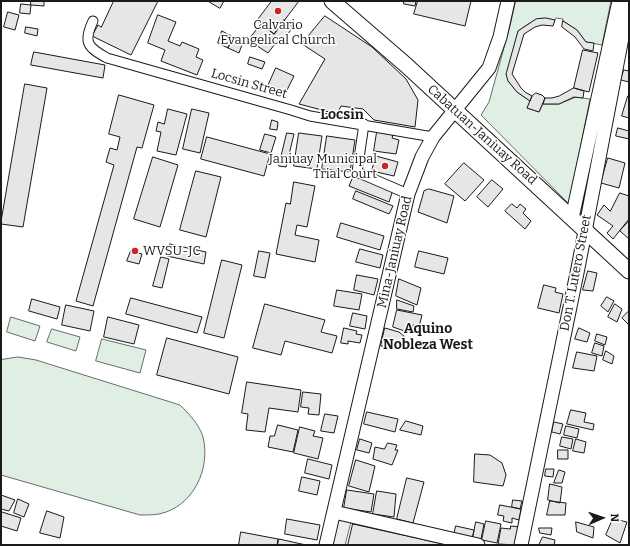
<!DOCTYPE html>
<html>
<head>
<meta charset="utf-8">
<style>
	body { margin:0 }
	#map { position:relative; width:630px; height:546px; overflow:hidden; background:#fff; font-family:Bitter,serif }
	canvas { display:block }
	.frame { position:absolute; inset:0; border:2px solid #1a1a1a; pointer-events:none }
	.north { position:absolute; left:582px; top:498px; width:40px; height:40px; -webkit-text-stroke:3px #fff; paint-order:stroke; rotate:88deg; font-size:11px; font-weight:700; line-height:16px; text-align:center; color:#1a1a1a }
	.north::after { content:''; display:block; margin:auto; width:14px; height:18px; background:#1a1a1a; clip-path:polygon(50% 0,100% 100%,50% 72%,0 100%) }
</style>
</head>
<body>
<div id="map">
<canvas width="630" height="546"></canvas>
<div class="frame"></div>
<div class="north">N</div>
</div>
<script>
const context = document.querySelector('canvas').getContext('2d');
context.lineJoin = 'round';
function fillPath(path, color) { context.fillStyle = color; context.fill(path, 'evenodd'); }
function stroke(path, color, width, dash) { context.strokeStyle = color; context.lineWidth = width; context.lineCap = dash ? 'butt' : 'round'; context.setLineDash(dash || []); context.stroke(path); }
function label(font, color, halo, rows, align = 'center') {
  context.font = font + ' Bitter,serif'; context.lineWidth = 3; context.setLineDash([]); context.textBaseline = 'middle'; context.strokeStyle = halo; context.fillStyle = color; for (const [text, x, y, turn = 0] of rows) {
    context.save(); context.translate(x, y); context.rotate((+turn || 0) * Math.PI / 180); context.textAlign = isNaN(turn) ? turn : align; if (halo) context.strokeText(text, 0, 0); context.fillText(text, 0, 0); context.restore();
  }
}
const green = new Path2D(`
	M516 1H611L602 45 586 42 577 30 563 21V19L556 18 555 20C538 17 532 21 518 31L508 81 517 92 530 101 527 108 539 112 543 104H559L576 97 590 99 569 204 481 115 489 102 510 26Z
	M11 317 40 326 35 341 7 332Z
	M52 329 80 337 76 351 47 342Z
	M102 339 146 350 140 373 96 361Z
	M18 357 36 360 180 405C189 414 199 424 203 437 211 469 193 507 159 514 153 515 146 515 140 515L1 475V360Z`);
const parking = new Path2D(`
	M337 518 351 522 345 545H330Z`);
const building = new Path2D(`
	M31 1H44V6L31 5Z
	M114 1H158L131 55 92 36 98 25 101 27Z
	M208 1H224L220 8Z
	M272 1H299L274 34 257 21Z
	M404 1H416L415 6 404 4Z
	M418 1H471L465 26 414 14Z
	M21 4 31 5 30 14 20 13Z
	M8 12 19 15 15 30 4 27Z
	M158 15 176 22 168 41 180 46 182 42 199 49 196 57 203 60 197 75 161 61 165 50 148 43Z
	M325 16 372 47 406 79 418 100 415 127 374 120 363 109 341 106 337 114 299 104 325 59 302 44Z
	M546 18 555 20 553 26 542 25 535 27 524 34 512 74 521 88 525 92 532 96 530 101 517 92 508 81 506 74 518 31 536 19Z
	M284 20 293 27 282 42 278 40 268 53 248 40 261 24 274 34Z
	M563 21 577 30 586 42 594 43 593 51 584 49 575 37 562 27Z
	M26 27 38 29 37 36 25 33Z
	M222 31 233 37 228 48 218 43Z
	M233 37 243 42 239 53 228 48Z
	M583 50 598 53 589 92 574 88Z
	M34 52 105 65 103 78 31 65Z
	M250 57 265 62 262 69 248 64Z
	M276 68 294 76 285 94 268 86Z
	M624 70 629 71V82L621 80Z
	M25 84 47 88 23 227 1 224Z
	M574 88 584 91 583 98 574 97 559 104H543L545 98H552L559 96Z
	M536 93 542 95 545 98 539 112 527 108 532 96Z
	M119 95 154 105 142 148 137 147 93 306 76 301 114 165 106 162 110 148 117 150 120 137 109 134Z
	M628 96H629V118L622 116Z
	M168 109 187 114 176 155 157 151 161 132 156 131 158 122 164 124Z
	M192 109 209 113 200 153 183 149Z
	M272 120 278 122 277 130 270 129Z
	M618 128 629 131V139L616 136Z
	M377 132 393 135 392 138 399 140 396 154 374 151Z
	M287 133 294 134 286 167 279 166Z
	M299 133 322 136 317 169 294 166Z
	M265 134 276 137 271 153 260 150Z
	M327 136 355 140 350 172 322 169Z
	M207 137 270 154 264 176 201 159Z
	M376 156 398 162 394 176 372 171Z
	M153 157 178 165 160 227 134 219Z
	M608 158 625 163 619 188 601 183Z
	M464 163 484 180 465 201 445 184Z
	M196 171 221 177 206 237 180 230Z
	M363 178 393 190 389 202 349 186 352 179Z
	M492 180 503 189 488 207 477 197Z
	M294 182 315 186 307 227 297 225 295 235 319 240 315 262 276 254 286 203 290 204Z
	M429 189 454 196 447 223 418 212 424 191Z
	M356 191 393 206 389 214 353 199Z
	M620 193 629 196V219L613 239 607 233 613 226 597 215 604 205 610 211Z
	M512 204 517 208 520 204 526 209 523 213 531 221 525 229 505 211Z
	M629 221V239L620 231Z
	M341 223 384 236 380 250 337 237Z
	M170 244 206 252 204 264 167 256Z
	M360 249 383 255 380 268 356 262Z
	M131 251 142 254 139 264 127 261Z
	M259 251 270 253 265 278 254 276Z
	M419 251 448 258 444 274 415 267Z
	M161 257 169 259 162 288 153 286Z
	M222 260 242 265 224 338 204 333Z
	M588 271 597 273 593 291 583 290Z
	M357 275 378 279 374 295 354 290Z
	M399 279 421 288 417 305 396 296Z
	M544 285 556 288 555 292 563 294 559 313 538 308Z
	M337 290 362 294 359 310 334 306Z
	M607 297 614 301 608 312 601 306Z
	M131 298 202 317 197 333 126 314Z
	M32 299 60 307 57 319 29 311Z
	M397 300 414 306 413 312 397 309Z
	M265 304 325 320 321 332 337 336 332 353 285 341 281 355 253 348Z
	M615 304 622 309 617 322 608 317Z
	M66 305 94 311 90 331 62 325Z
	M397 310 422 315 419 327 413 325 410 333 393 327Z
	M629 311V325L622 318Z
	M353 313 367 316 365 329 350 326Z
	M108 317 139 325 134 344 104 337Z
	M344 328 357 331 356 334 362 335 360 343 348 341V344L341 343Z
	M385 328 399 332 404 336 401 348 381 346Z
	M579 328 590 333 587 342 575 339Z
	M597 334 607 337 605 345 595 341Z
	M167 338 238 357 229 394 157 375Z
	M595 343 604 346 602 356 592 353Z
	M606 351 614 356 612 364 603 360Z
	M577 352 597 356 594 371 573 368Z
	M247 382 301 390 298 412 269 408 265 432 246 430 248 414 242 413Z
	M303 392 321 394 319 415 308 414 309 408 301 407Z
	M571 410 586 413 584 422 594 424 593 430 567 424Z
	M367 412 398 419 395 432 364 424Z
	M325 414 338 416 334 433 321 431Z
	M406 421 423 426 421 435 400 430Z
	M554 422 563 424 560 434 552 432Z
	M278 425 298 430 293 452 268 447 270 436H274Z
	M566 426 579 429 577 438 564 435Z
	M300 427 315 431 313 436 323 438 318 459 294 453Z
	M562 437 573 439 571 449 560 446Z
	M360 439 372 443 369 453 357 450Z
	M576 439 586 442 584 453 573 451Z
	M388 443 397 445 395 450H398L392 465 373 459 375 447 384 449Z
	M558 450H568V459H558Z
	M475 454 490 455 502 463 506 475 503 486 474 482Z
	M308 459 332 465 329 479 305 473Z
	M356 460 375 466 369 492 349 486Z
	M546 469H554L553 477 545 476Z
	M559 470 565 472 562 483H554Z
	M302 477 320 481 317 495 299 491Z
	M407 478 424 482 413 523 397 519Z
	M550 484 562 487 560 503 548 500Z
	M347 490 374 494 371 512 344 508Z
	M377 491 396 494 394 517 373 514Z
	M1 495 15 500 9 511 1 509Z
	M18 499 29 504 24 517 14 513Z
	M513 500 522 501 520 509 512 507Z
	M550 501 566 503 565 515H547Z
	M500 505 521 509 519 520 512 518V523L503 521 504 516 498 515Z
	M47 511 64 517 60 538 40 533Z
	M2 512 21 518 17 531 1 526Z
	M287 519 320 525 317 540 285 534Z
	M613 519 627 522 620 543 606 535Z
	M486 521 501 524 497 543 482 540Z
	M476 522 484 524 481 539 473 538Z
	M576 522 594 527 593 538 577 532Z
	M353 524 448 545H348Z
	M456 526 474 530 472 539 454 535Z
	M511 526 520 527 516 545 498 544 501 528 510 529Z
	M539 528H552L551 535 540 533Z
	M241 532 278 539 277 545H239Z
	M543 537 555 540 554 545H539Z
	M279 539 306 545H278Z`);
const street = new Path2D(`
	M93 21C83 42 87 47 107 58L291 110 310 116 433 137
	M364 124 357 172 408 194`);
const secondary = new Path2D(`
	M572 218 619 1
	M334 512 478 545
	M326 545 408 194 422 157 433 137 489 68 500 37 508 1
	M521 545 578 268 629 1`);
const primary = new Path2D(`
	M332 1 406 65 629 271`);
const markers = [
	[278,11,4,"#c62828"],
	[385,166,4,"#c62828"],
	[135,251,4,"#c62828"]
];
const poiNames = [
	["Calvario",278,25],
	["Evangelical Church",278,40],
	["Janiuay Municipal",377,159,"right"],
	["Trial Court",377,174,"right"],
	["WVSU-JC",143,251,"left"]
];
const streetNames = [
	["Locsin Street",249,84,16],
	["Cabatuan-Janiuay Road",482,135,42],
	["Mina-Janiuay Road",395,252,-77],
	["Don T. Lutero Street",576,273,-79]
];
const neighbourhoodNames = [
	["Locsin",342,115],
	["Aquino",428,329],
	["Nobleza West",428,345]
];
fillPath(green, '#e0efe3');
stroke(green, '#6a6a6a', 1);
fillPath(parking, '#ededed');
stroke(parking, '#6a6a6a', 1);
fillPath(building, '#e6e6e6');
stroke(building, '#1a1a1a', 1);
stroke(street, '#1a1a1a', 11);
stroke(secondary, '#1a1a1a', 15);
stroke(primary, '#1a1a1a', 17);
stroke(street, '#fff', 9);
stroke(secondary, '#fff', 13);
stroke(primary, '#fff', 15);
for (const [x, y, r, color] of markers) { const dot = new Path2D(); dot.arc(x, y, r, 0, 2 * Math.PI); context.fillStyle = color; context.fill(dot); stroke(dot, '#fff', 1.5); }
label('13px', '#1a1a1a', '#fff', poiNames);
label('13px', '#1a1a1a', '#fff', streetNames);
label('bold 14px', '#1a1a1a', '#fff', neighbourhoodNames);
</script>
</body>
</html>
